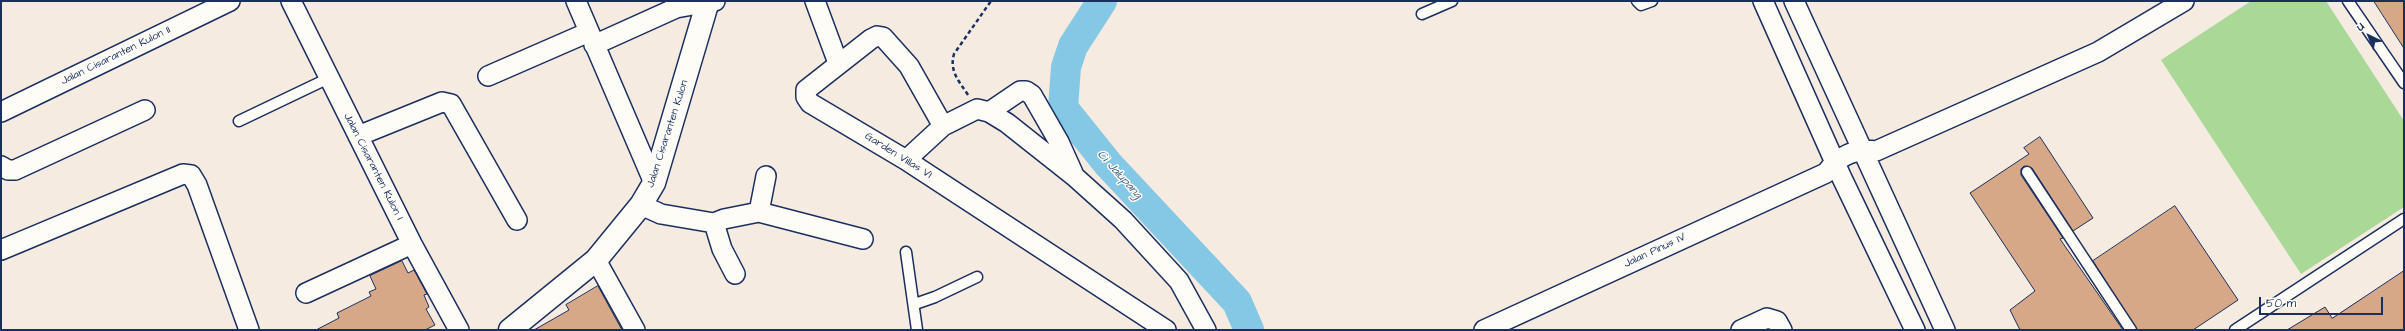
<!DOCTYPE html>
<html>
<head>
<meta charset="utf-8">
<style>
	body { margin:0 }
	#map { position:relative; width:2405px; height:331px; overflow:hidden; background:#f5ebe1; font-family:"Architects Daughter",sans-serif }
	canvas { display:block }
	.frame { position:absolute; inset:0; border:2px solid #1b2f5e; pointer-events:none }
	.north { position:absolute; left:2349px; top:16px; width:40px; height:40px; -webkit-text-stroke:3px #fdfcf7; paint-order:stroke; rotate:317deg; font-size:11px; font-weight:700; line-height:16px; text-align:center; color:#1b2f5e }
	.north::after { content:''; display:block; margin:auto; width:14px; height:18px; background:#1b2f5e; clip-path:polygon(50% 0,100% 100%,50% 72%,0 100%) }
	.scale { position:absolute; left:2259px; top:297px; width:124px; height:18px; box-sizing:border-box; border:2px solid #1b2f5e; border-top:0; padding-left:5px; font-size:12px; line-height:14px; white-space:nowrap; color:#1b2f5e; -webkit-text-stroke:3px #fdfcf7; paint-order:stroke }
</style>
</head>
<body>
<div id="map">
<canvas width="2405" height="331"></canvas>
<div class="frame"></div>
<div class="north">U</div>
<div class="scale">50 m</div>
</div>
<script>
const context = document.querySelector('canvas').getContext('2d');
context.lineJoin = 'round';
function fillPath(path, color) { context.fillStyle = color; context.fill(path, 'evenodd'); }
function stroke(path, color, width, dash) { context.strokeStyle = color; context.lineWidth = width; context.lineCap = dash ? 'butt' : 'round'; context.setLineDash(dash || []); context.stroke(path); }
function label(font, color, halo, rows, align = 'center') {
  context.font = font + ' "Architects Daughter",sans-serif'; context.lineWidth = 3; context.setLineDash([]); context.textBaseline = 'middle'; context.strokeStyle = halo; context.fillStyle = color; for (const [text, x, y, turn = 0] of rows) {
    context.save(); context.translate(x, y); context.rotate((+turn || 0) * Math.PI / 180); context.textAlign = isNaN(turn) ? turn : align; if (halo) context.strokeText(text, 0, 0); context.fillText(text, 0, 0); context.restore();
  }
}
const green = new Path2D(`
	M2251 1H2326L2404 121V207L2301 274 2161 60Z`);
const river = new Path2D(`
	M1102 1 1073 46 1066 67 1063 108 1108 164 1237 302 1249 330`);
const building = new Path2D(`
	M2374 1H2404V48Z
	M2040 137 2093 218 2073 231 2032 168 2024 166 2021 169V175L2063 238 2060 239 2123 330H2020L2010 310 2035 291 1970 193 2029 154 2024 148Z
	M2175 206 2238 300 2193 330H2137L2093 261Z
	M402 261 408 273 414 270 427 294 424 295 429 307 426 309 435 325 425 330H316L339 318 337 313 371 296 369 292 376 289 370 276Z
	M2404 271V330H2287L2325 307 2332 318Z
	M598 286 622 330H534L569 310 566 305Z`);
const path = new Path2D(`
	M968 95C959 81 949 71 954 54L991 1`);
const lane = new Path2D(`
	M1637 1 1641 5 1652 1
	M2348 1 2404 83
	M1422 14 1452 1
	M239 121 329 78
	M2027 172 2131 330
	M906 252 917 330
	M915 304 935 297 977 277
	M2235 330 2404 219`);
const street = new Path2D(`
	M291 1 412 244 459 330
	M576 1 654 183
	M815 1 838 63
	M1763 1 1841 176 1915 330
	M1794 1 1945 330
	M594 45 676 8 715 1
	M488 76 589 32
	M1 112 230 1
	M989 112 1020 91H1026L1032 95 1059 142 1073 173
	M943 126 909 66 883 37 877 36 871 39 806 90V97L810 103 906 160 1166 330
	M358 136 442 102 451 104 517 220
	M906 160 943 126 977 109 989 112 1007 123 1074 176 1123 220 1179 281 1206 330
	M1 166 8 170H15L145 110
	M641 205 661 214 714 223 724 219 759 212 766 176
	M759 212 863 239
	M714 223 722 249 735 274
	M1 250 183 174 191 175 197 185 249 330
	M596 260 635 330
	M306 293 412 244
	M1484 330 1826 173C1838 156 1855 148 1876 151L2098 52 2184 1
	M1741 330 1767 318 1777 321 1782 330`);
const secondary = new Path2D(`
	M510 330 596 260 641 205 654 183 708 1`);
const streetNames = [
	["Jalan Cisaranten Kulon II",116,56,-26],
	["Jalan Cisaranten Kulon",668,134,-72],
	["Garden Villas VI",898,156,32],
	["Jalan Cisaranten Kulon I",373,167,63],
	["Jalan Pinus IV",1655,251,-25]
];
const waterNames = [
	["Ci Jalupang",1119,175,48]
];
fillPath(green, '#aad897');
stroke(river, '#84c8e5', 30);
fillPath(building, '#d6a888');
stroke(building, '#1b2f5e', 1);
stroke(lane, '#1b2f5e', 13);
stroke(street, '#1b2f5e', 22);
stroke(secondary, '#1b2f5e', 25);
stroke(path, '#1b2f5e', 2.5, [4, 3]);
stroke(lane, '#fdfcf7', 10);
stroke(street, '#fdfcf7', 19);
stroke(secondary, '#fdfcf7', 22);
label('11px', '#1b2f5e', '#fdfcf7', streetNames);
label('italic 12px', '#3a5d86', '#fdfcf7', waterNames);
</script>
</body>
</html>
